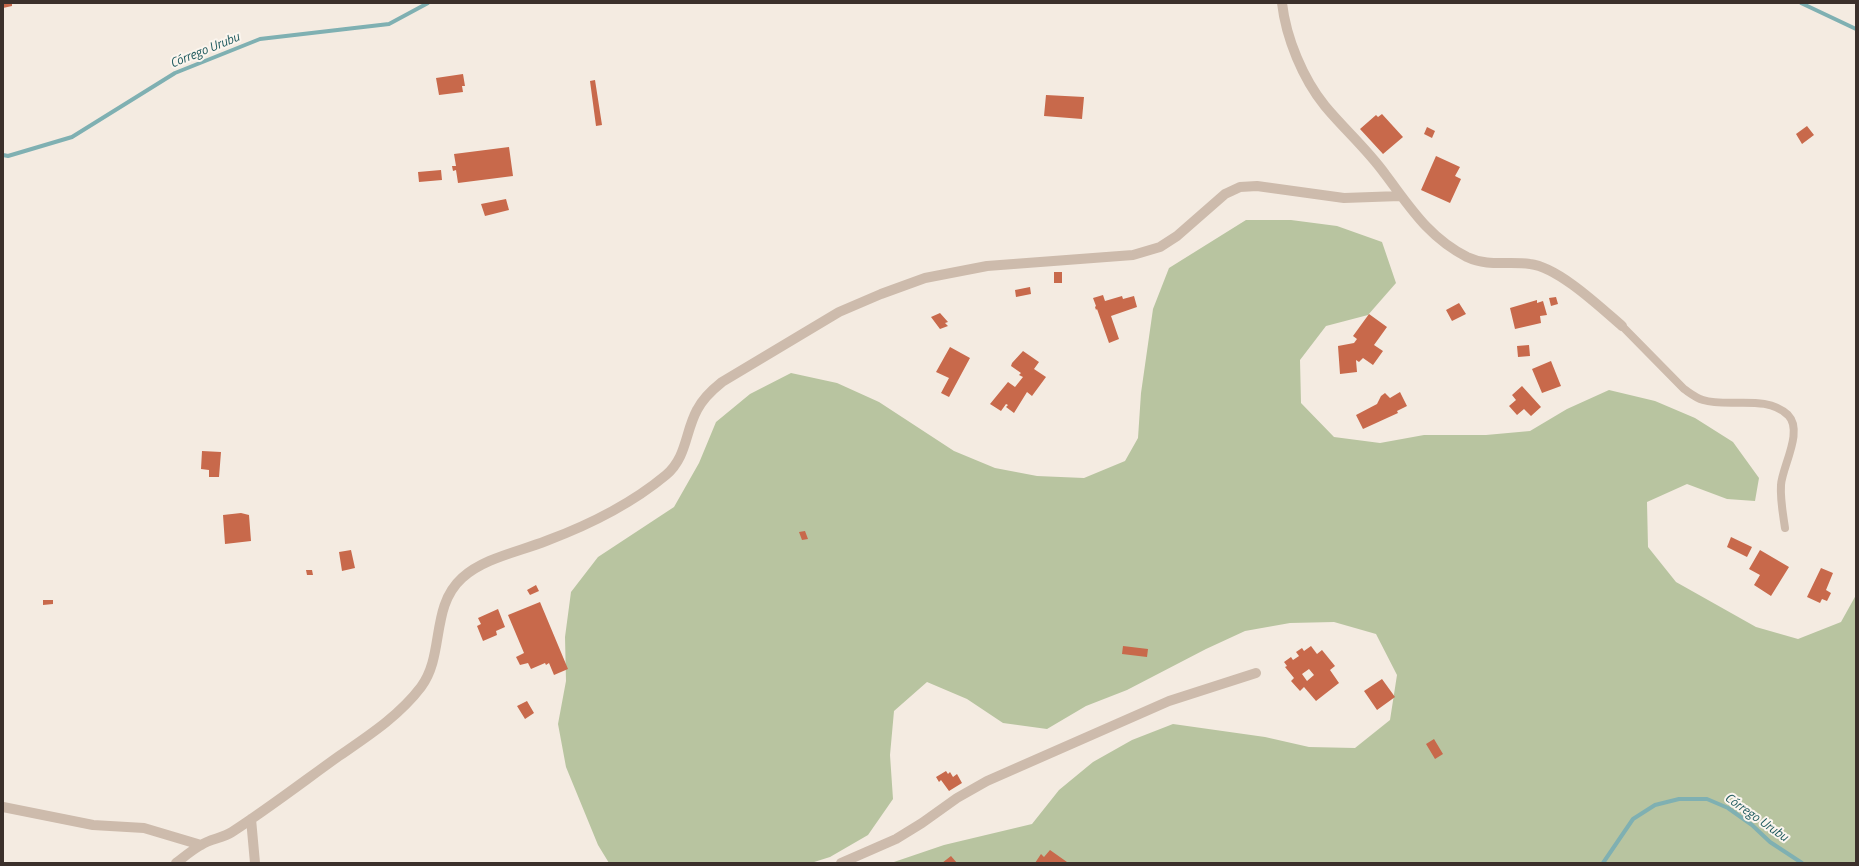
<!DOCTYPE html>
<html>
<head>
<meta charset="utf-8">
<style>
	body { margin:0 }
	#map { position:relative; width:1859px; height:866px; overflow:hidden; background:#f4ebe1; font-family:"Titillium Web",sans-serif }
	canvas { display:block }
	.frame { position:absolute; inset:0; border:4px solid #3b302b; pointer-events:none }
</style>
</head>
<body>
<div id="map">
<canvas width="1859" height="866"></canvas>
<div class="frame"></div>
</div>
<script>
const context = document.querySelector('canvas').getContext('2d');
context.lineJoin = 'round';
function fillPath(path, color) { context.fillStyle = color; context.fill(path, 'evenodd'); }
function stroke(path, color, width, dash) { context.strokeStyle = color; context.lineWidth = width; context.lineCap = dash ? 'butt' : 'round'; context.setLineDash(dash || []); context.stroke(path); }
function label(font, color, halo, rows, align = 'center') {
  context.font = font + ' "Titillium Web",sans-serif'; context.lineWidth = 4; context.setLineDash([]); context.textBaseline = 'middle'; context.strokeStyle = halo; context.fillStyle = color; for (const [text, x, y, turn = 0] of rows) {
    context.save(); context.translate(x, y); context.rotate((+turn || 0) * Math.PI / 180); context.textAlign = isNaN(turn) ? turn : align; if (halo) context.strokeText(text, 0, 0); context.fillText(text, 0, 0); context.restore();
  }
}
const green = new Path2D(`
	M1246 220H1291L1337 226 1382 242 1396 283 1368 315 1326 326 1300 360 1301 403 1334 437 1380 443 1424 435H1486L1530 431 1567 409 1609 390 1655 401 1695 418 1733 442 1759 478 1755 501 1727 499 1687 484 1647 502 1648 547 1676 582 1756 627 1798 639 1841 622 1856 595V863H891L944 845 1032 824 1059 790 1093 762 1132 740 1173 724 1265 737 1309 747 1355 748 1390 720 1397 675 1376 634 1334 622 1290 623 1245 631 1206 649 1127 690 1086 706 1047 729 1003 723 967 699 927 682 894 711 890 755 893 799 868 835 830 857 811 863H609L598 845 566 767 558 724 566 681 565 637 571 592 598 557 674 507 699 463 716 422 750 394 791 373 837 383 879 402 954 451 995 468 1037 476 1084 478 1125 461 1138 438 1141 393 1153 309 1169 268Z`);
const stream = new Path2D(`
	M1801 3 1856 29
	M3 155 8 156 72 137 175 73 260 39 389 24 428 3
	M1603 863 1633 819 1655 805 1679 799H1707L1728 808 1752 825 1770 842 1802 863`);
const building = new Path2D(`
	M3 3H12V6L3 8Z
	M463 74 465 86H462L463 92 439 95 436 78Z
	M595 80 602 125 596 126 590 81Z
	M1046 95 1084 97 1082 119 1044 116Z
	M1382 114 1403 137 1383 154 1360 129 1376 115 1378 117Z
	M1807 126 1814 135 1802 144 1796 134Z
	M1427 127 1435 131 1432 138 1424 134Z
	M509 147 513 176 458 183 456 170 453 171 452 166H456L454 154Z
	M1436 156 1460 167 1455 176 1461 179 1450 203 1421 190Z
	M441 170 442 180 419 182 418 172Z
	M506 199 509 210 485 216 481 204Z
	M1054 272H1062V283H1054Z
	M1030 287 1031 294 1016 297 1015 290Z
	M1103 295 1105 301 1122 296 1123 299 1134 296 1137 307 1111 316 1119 339 1109 343 1097 309 1096 310 1095 307 1096 306 1093 298Z
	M1556 297 1558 304 1551 306 1549 298Z
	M1537 300V303L1543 301 1547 315 1540 316 1541 323 1515 329 1510 308Z
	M1459 303 1466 314 1452 321 1446 310Z
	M940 313 948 322 945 323 948 326 940 329 931 317Z
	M1369 314 1387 327 1374 345 1383 351 1373 365 1363 358 1359 362 1356 360 1357 372 1340 374 1338 346 1354 343 1357 339 1353 336Z
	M1529 345 1530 356 1518 357 1517 346Z
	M950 347 970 358 949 397 941 393 949 378 936 372Z
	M1023 351 1039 362 1034 369 1046 377 1032 396 1027 392 1014 413 1006 407 1008 405 1006 404 1001 411 990 404 1008 382 1015 387 1023 377 1019 375 1021 373 1011 366 1012 363Z
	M1551 361 1561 386 1542 393 1532 369Z
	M1522 386 1541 407 1531 416 1524 409 1517 415 1509 406 1516 400 1512 395Z
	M1400 392 1407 406 1397 411 1398 413 1363 429 1356 415 1377 404 1381 396 1385 393 1390 398Z
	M202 451 221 452 219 477H209V470L201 469Z
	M241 513 249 515 251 541 225 544 223 515Z
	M805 531 808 539 802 540 799 532Z
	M1731 537 1752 547 1747 557 1727 547Z
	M351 550 355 568 342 571 339 552Z
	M1760 550 1789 567 1771 596 1754 585 1760 575 1749 569Z
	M1821 568 1833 573 1826 590 1831 593 1827 601 1822 599 1820 603 1807 597Z
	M306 570H312L313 575H307Z
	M536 585 539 591 530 595 527 590Z
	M43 600H53V604L43 605Z
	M540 602 568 669 554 675 549 663 546 665 545 663 531 669 528 663 520 665 516 657 524 653 508 615Z
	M498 609 505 627 496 631 497 635 483 641 477 626 481 624 478 618Z
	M1123 646 1148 649 1147 657 1122 654Z
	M1311 646 1317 654 1322 650 1335 666 1330 670 1339 683 1316 701 1304 687 1300 691 1291 681 1294 678 1285 667 1287 666 1284 662 1291 657 1293 660 1299 656 1296 652 1302 648 1304 651ZM1309 669 1314 675 1307 681 1302 674Z
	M1382 679 1395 697 1377 710 1364 691Z
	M527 701 534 713 525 719 517 706Z
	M1434 739 1443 754 1435 759 1426 744Z
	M946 771 948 774 950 772 953 777 957 774 962 783 949 791 941 780 939 782 936 777Z
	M1050 850 1067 862 1066 863H1035L1041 854 1044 857Z
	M951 856 957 863H942Z`);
const service = new Path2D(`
	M1622 326 1684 389C1690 393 1696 398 1703 400 1729 408 1766 394 1788 415 1804 431 1782 467 1781 485 1780 499 1783 514 1785 528`);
const minor = new Path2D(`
	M1282 3C1286 38 1303 79 1325 106 1344 129 1367 149 1385 174 1410 207 1428 237 1467 257 1488 267 1508 261 1530 264 1558 267 1600 307 1622 326
	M3 807 93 825 144 828 201 845
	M251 819 255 863
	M176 863C184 857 192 850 201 845 210 839 223 838 232 832 269 808 304 781 339 756 368 736 399 716 421 687 445 655 430 607 462 578 484 558 518 552 546 541 589 525 630 505 666 475 687 457 685 432 697 410 703 398 712 390 722 382L839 312 881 294 925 278 987 266 1133 255 1160 247 1177 236 1225 194 1240 187 1257 186 1344 198 1400 196
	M841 863 896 839 922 823 957 798 987 781 1169 701 1256 673`);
const waterNames = [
	["Córrego Urubu",205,51,-22],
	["Córrego Urubu",1756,818,35]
];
fillPath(green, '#b8c4a0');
stroke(stream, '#7fb0b2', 4);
fillPath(building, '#c8694b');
stroke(service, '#cdbbac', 8);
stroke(minor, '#cdbbac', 10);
label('italic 13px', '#1f5a5e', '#fbf5ee', waterNames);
</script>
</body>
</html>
